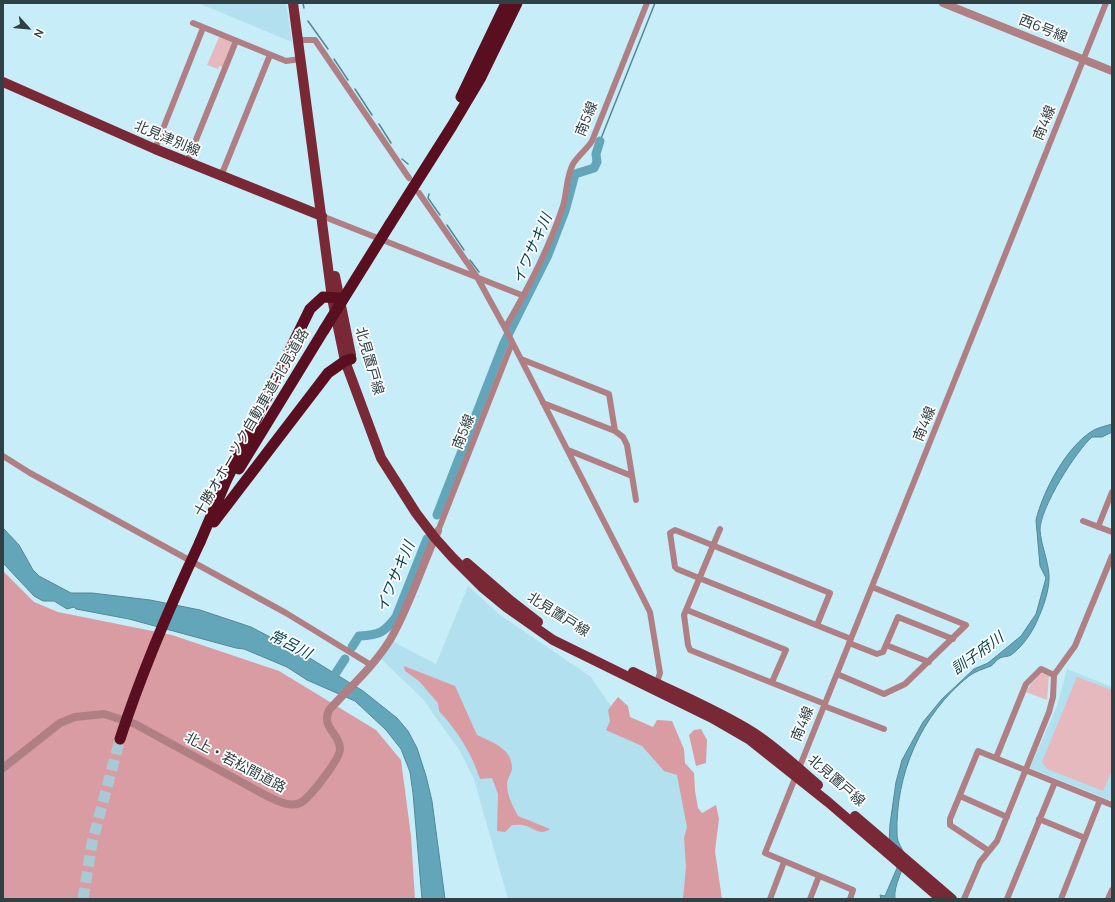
<!DOCTYPE html>
<html>
<head>
<meta charset="utf-8">
<style>
	body { margin:0 }
	#map { position:relative; width:1115px; height:902px; overflow:hidden; background:#c7edf8; font-family:Manrope,sans-serif }
	canvas { display:block }
	.frame { position:absolute; inset:0; border:4px solid #304044; pointer-events:none }
	.north { position:absolute; left:8px; top:8px; width:40px; height:40px; -webkit-text-stroke:3px #fff; paint-order:stroke; rotate:117deg; font-size:11px; font-weight:700; line-height:16px; text-align:center; color:#304044 }
	.north::after { content:''; display:block; margin:auto; width:14px; height:18px; background:#304044; clip-path:polygon(50% 0,100% 100%,50% 72%,0 100%) }
</style>
</head>
<body>
<div id="map">
<canvas width="1115" height="902"></canvas>
<div class="frame"></div>
<div class="north">N</div>
</div>
<script>
const context = document.querySelector('canvas').getContext('2d');
context.lineJoin = 'round';
function fillPath(path, color) { context.fillStyle = color; context.fill(path, 'evenodd'); }
function stroke(path, color, width, dash) { context.strokeStyle = color; context.lineWidth = width; context.lineCap = dash ? 'butt' : 'round'; context.setLineDash(dash || []); context.stroke(path); }
function label(font, color, halo, rows, align = 'center') {
  context.font = font + ' Manrope,"Noto Sans JP",sans-serif'; context.lineWidth = 3.5; context.setLineDash([]); context.textBaseline = 'middle'; context.strokeStyle = halo; context.fillStyle = color; for (const [text, x, y, turn = 0] of rows) {
    context.save(); context.translate(x, y); context.rotate((+turn || 0) * Math.PI / 180); context.textAlign = isNaN(turn) ? turn : align; if (halo) context.strokeText(text, 0, 0); context.fillText(text, 0, 0); context.restore();
  }
}
const built = new Path2D(`
	M198 3H286L292 42Z
	M468 586 500 615 591 677 607 701 660 756 681 773 689 828 686 899H508L474 779 460 751 422 698 381 659 394 642 436 664Z
	M1067 669 1112 687V801L1030 768 1057 706Z`);
const green = new Path2D(`
	M220 35 236 41 225 68 219 66 218 69 207 65Z
	M1041 673 1049 676 1047 700 1026 692 1031 684Z
	M1077 677 1112 690V770L1103 791 1047 769 1042 762Z`);
const forest = new Path2D(`
	M3 571 34 602 58 612 172 635 279 671 376 730 401 760 411 836 415 899H3Z
	M404 666 455 686 477 735C492 742 513 749 512 769 511 774 507 779 507 784 507 796 513 806 518 816L550 829C540 836 536 829 526 826 521 824 517 825 512 825L505 832 497 831 498 794 492 778 480 779C472 754 457 730 439 711L438 703 419 681 405 671Z
	M618 697 628 706 630 717 653 727 657 720 672 721 684 749 685 763 694 773 695 791 698 808 702 813 716 805 719 819 715 851 722 899H683L686 867 684 838 687 827 677 775 664 771 642 746 606 730 610 721 608 710Z
	M694 730 701 729 707 740 706 763 696 766 689 735Z`);
const water = new Path2D(`
	M1112 424V432L1102 437H1092C1076 451 1040 508 1040 530 1041 545 1048 560 1049 575 1050 589 1043 608 1037 621 1032 633 1022 647 1011 655 1008 657 1004 656 1000 658 996 660 994 664 991 666 983 669 976 671 969 676 921 714 895 775 897 835 897 843 903 848 904 855 905 871 893 884 895 899H881L880 895 885 896 897 868 889 845 890 824 896 782 902 760 923 722 942 699 974 669 988 663 1021 636 1036 614 1046 578 1040 566 1036 520C1043 491 1067 445 1094 430 1100 427 1106 426 1112 424Z
	M3 528 19 545 33 570 39 576 71 593H92L150 600 200 610 251 627 308 657 363 691 397 718 408 731 417 748 426 776 432 801 445 899H422L413 793 410 772 401 749 386 730 355 701 307 680 287 667 244 649 236 648 129 619 76 609 74 607 67 609 54 601H43L34 596 3 563Z`);
const stream = new Path2D(`
	M303 3 304 8
	M308 21 328 49
	M334 59 348 80
	M355 89 372 115
	M379 124 391 143
	M600 141 655 3
	M402 159 408 164
	M429 194 428 198 440 215
	M447 225 464 250
	M470 260 479 272
	M510 326 511 328`);
const river = new Path2D(`
	M437 515 504 343 548 255 565 211 575 174 594 168 597 162 596 154 600 141
	M352 647 359 636C379 635 384 633 396 617L427 539
	M330 682 345 659`);
const motorwayTunnel = new Path2D(`
	M83 899 92 843 120 739`);
const minor = new Path2D(`
	M193 23 286 61 301 59
	M298 40H315L409 178
	M155 149 203 28
	M187 162 236 41
	M221 176 270 55
	M419 193 477 277 505 328 641 594 650 612 660 673 656 685
	M322 216 524 296
	M505 328C528 289 549 249 563 206 567 193 566 177 573 164 577 157 587 149 592 141L647 3
	M521 359 609 394 615 431 543 403
	M615 431 623 437 627 445 636 500
	M568 450 632 476
	M3 456 30 473 286 613 371 665
	M1083 521 1112 532
	M1098 527 1112 492
	M720 529 684 615 688 645 690 650 825 704
	M438 531 512 343
	M687 610 786 650 772 682
	M817 625 830 593 675 530 670 533 675 567 677 569 699 578 851 639
	M849 643 877 654 883 652 898 617 953 639
	M886 645 929 662
	M837 674 884 694 905 684 966 625 872 587
	M824 706 884 729
	M996 758 1026 684 1041 669 1054 675
	M960 796 1007 817
	M1039 819 1085 838
	M989 851 950 825V819L978 751 1112 805
	M770 899 784 862
	M810 899 819 876
	M850 899 853 890 765 853 1106 3
	M964 899 980 862 997 841 1049 712 1053 697 1054 675 1075 646 1112 556
	M1007 899 1055 782
	M1061 899 1100 800
	M1108 899 1112 890`);
const tertiary = new Path2D(`
	M943 3 1112 71
	M3 768 60 723 75 717 104 714 135 724 267 796C276 800 289 808 300 803 309 799 340 759 340 749 340 733 321 729 329 710 350 687 374 666 390 640 410 606 421 567 438 531`);
const primary = new Path2D(`
	M293 3 332 298 345 361 381 458 416 513 435 538 453 558 483 588 506 607 553 640 712 718 750 740 828 802 941 899
	M3 82 155 149 322 216
	M335 276 351 355
	M467 563 511 601 538 622
	M633 672C673 692 716 709 754 733 777 748 797 767 818 785
	M855 816 952 899`);
const motorway = new Path2D(`
	M461 97 506 3
	M390 224 452 126 480 79 517 3
	M239 469 324 330
	M214 522 328 373 345 361 351 359
	M200 542 226 481 310 309 323 297 339 298`);
const motorwayBridge = new Path2D(`
	M324 330 390 224
	M120 739C142 671 170 606 200 542`);
const streetNames = [
	["西6号線",1043,29,22],
	["南5線",587,119,-68],
	["南4線",1045,123,-68],
	["北見津別線",167,139,23],
	["北見置戸線",369,361,74],
	["十勝オホーツク自動車道;北見道路",252,423,-60],
	["南4線",925,424,-68],
	["南5線",464,432,-68],
	["北見置戸線",558,615,32],
	["南4線",803,724,-68],
	["北上・若松間道路",235,763,28],
	["北見置戸線",836,781,41]
];
const waterNames = [
	["イワサキ川",533,249,-66],
	["イワサキ川",396,577,-67],
	["常呂川",290,645,27],
	["訓子府川",978,654,-36]
];
fillPath(built, '#b2e0ee');
fillPath(green, '#e5b9bd');
fillPath(forest, '#d99ca2');
fillPath(water, '#63a6b9');
stroke(water, '#548796', 1);
stroke(stream, '#548796', 1.5);
stroke(river, '#63a6b9', 9);
stroke(motorwayTunnel, '#a9cad4', 11, [11, 5.5]);
stroke(minor, '#af7f84', 6);
stroke(tertiary, '#af7f84', 8);
stroke(primary, '#792836', 10);
stroke(motorway, '#5a0f20', 11);
stroke(motorwayBridge, '#5a0f20', 11);
label('14px', '#304044', '#fff', streetNames);
label('italic 15px', '#003f4d', '#fff', waterNames);
</script>
</body>
</html>
